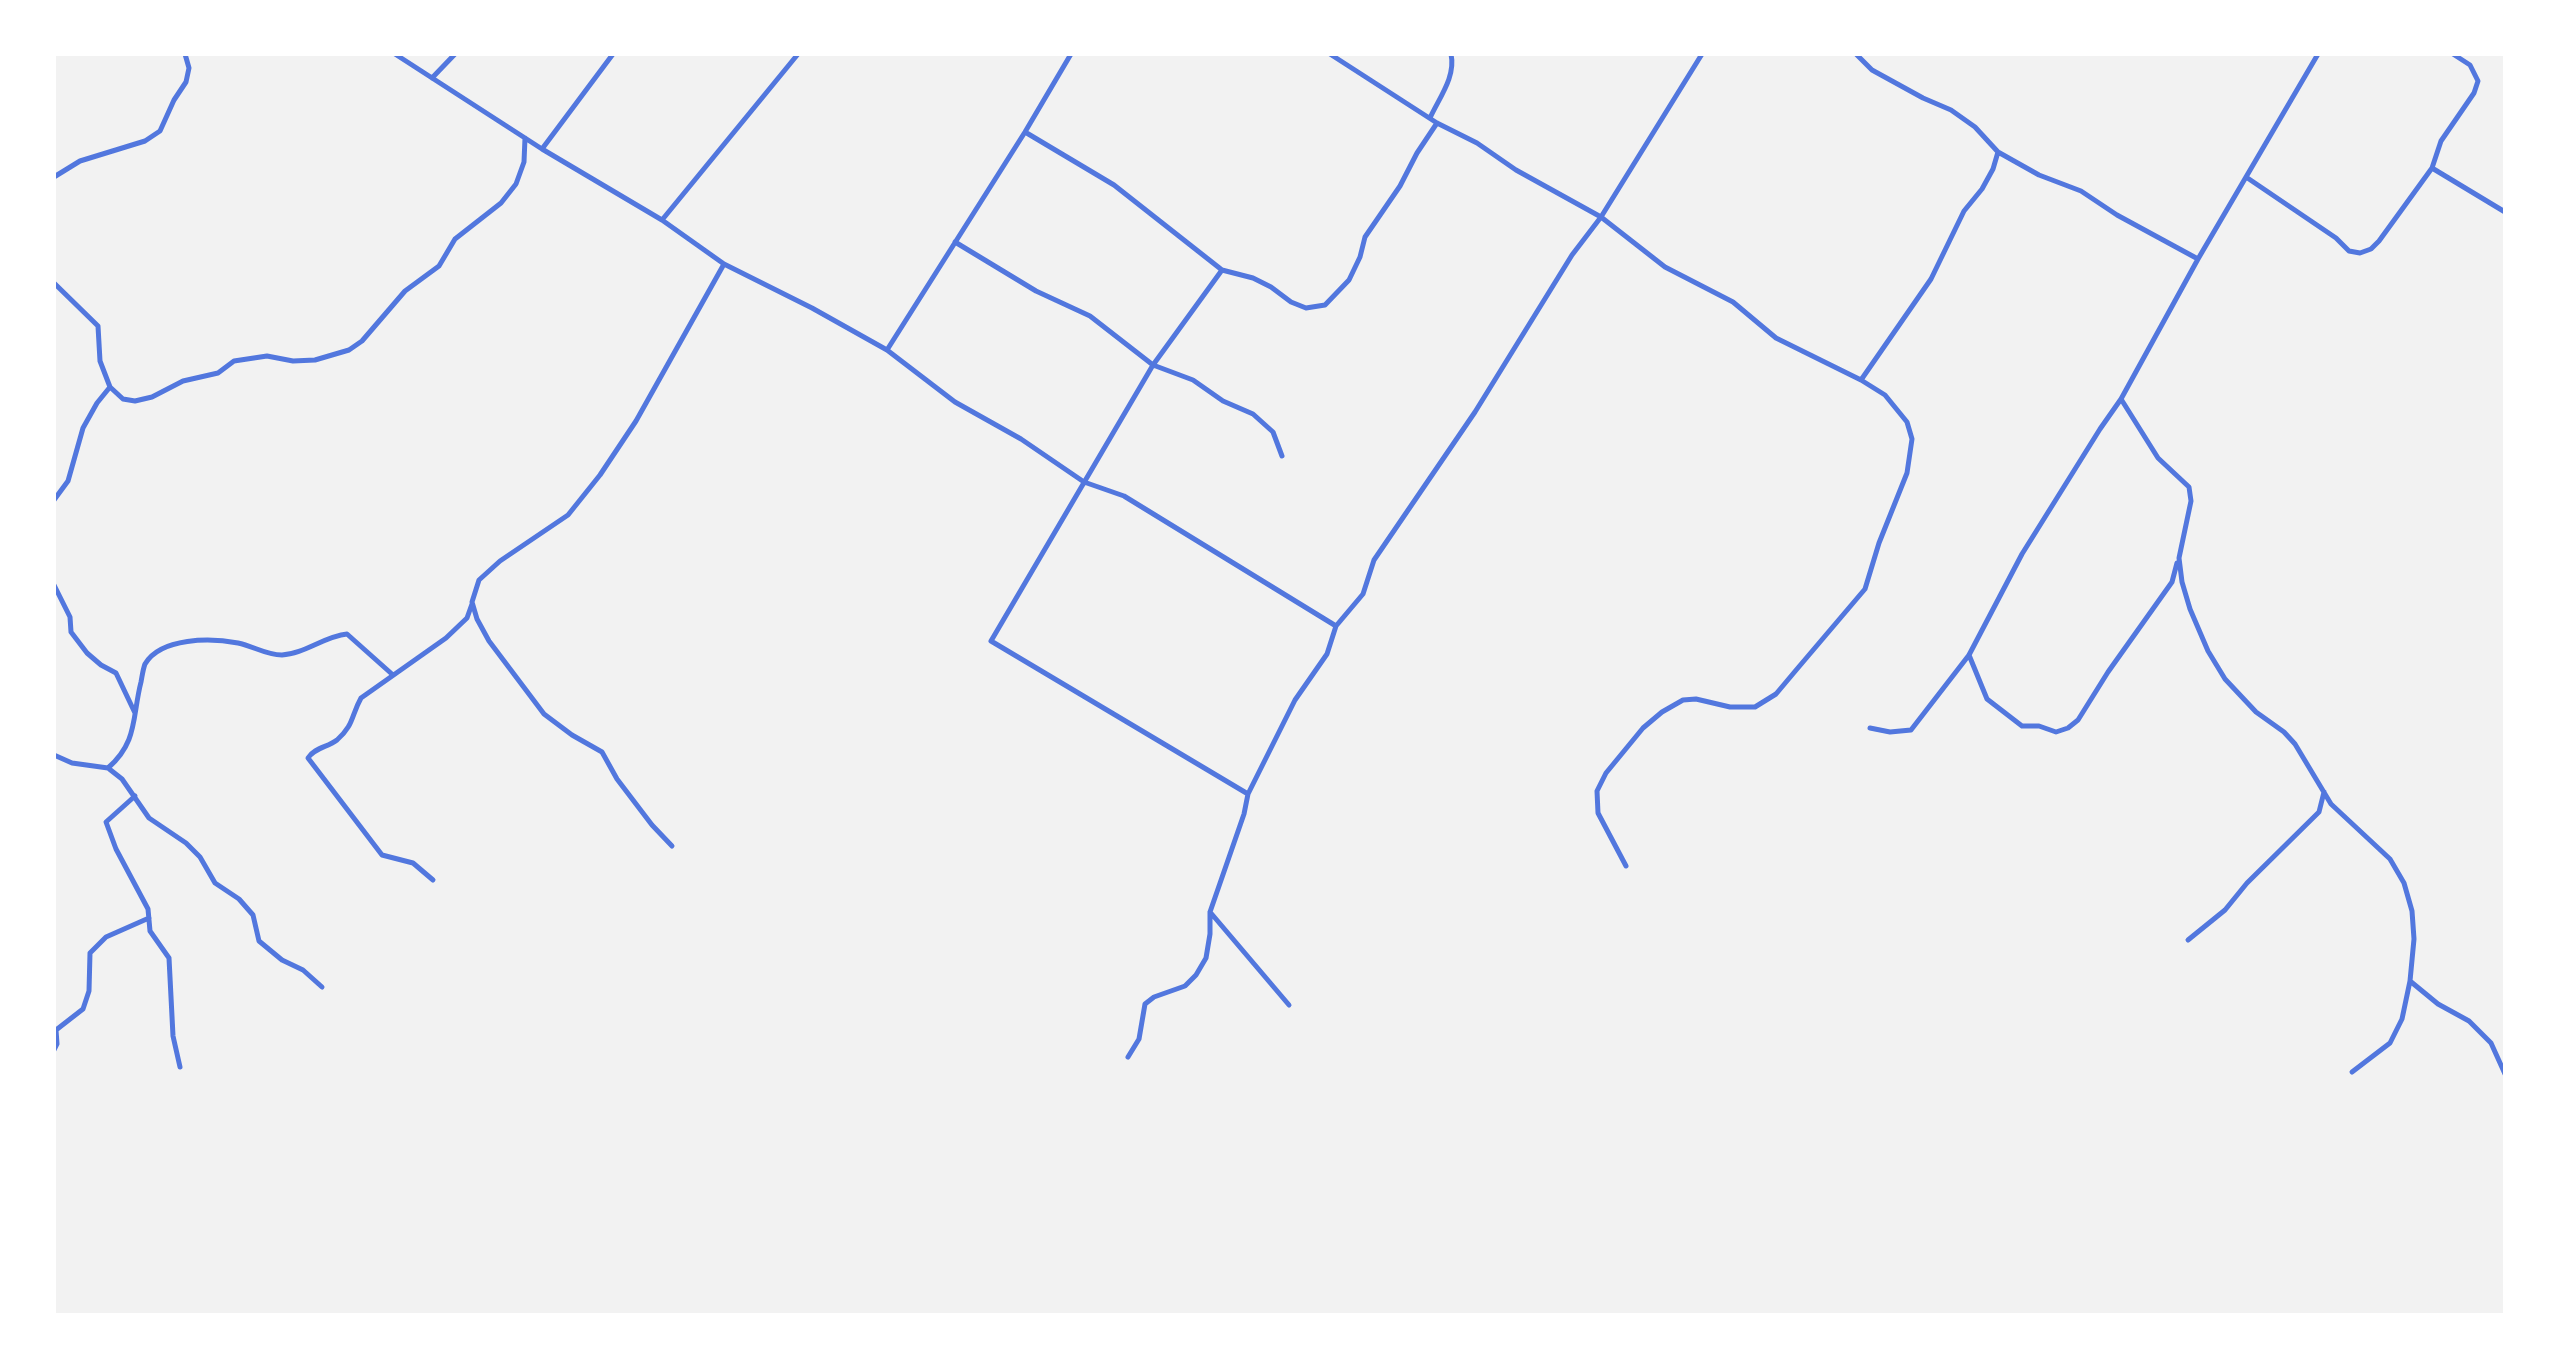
<!DOCTYPE html>
<html>
<head>
<meta charset="utf-8">
<style>
	body { margin:0 }
	#map { position:relative; width:2559px; height:1369px; overflow:hidden; background:#f2f2f2; font-family:Rubik,sans-serif }
	canvas { display:block }
	.frame { position:absolute; inset:0; border:56px solid #fff; pointer-events:none }
</style>
</head>
<body>
<div id="map">
<canvas width="2559" height="1369"></canvas>
<div class="frame"></div>
</div>
<script>
const context = document.querySelector('canvas').getContext('2d');
context.lineJoin = 'round';
function stroke(path, color, width, dash) { context.strokeStyle = color; context.lineWidth = width; context.lineCap = dash ? 'butt' : 'round'; context.setLineDash(dash || []); context.stroke(path); }
const minor = new Path2D(`
	M395 54 542 149 662 220 724 264 812 308 887 350 955 402 1021 439 1084 482 1124 496 1336 626
	M1330 54 1437 123 1477 143 1516 170 1601 217 1665 267 1733 302 1776 338 1861 380 1885 395 1907 422 1912 439 1907 473 1879 543 1865 589 1797 669 1776 694 1755 707H1730L1696 699 1683 700 1662 712 1643 728 1606 773 1597 791 1598 813 1626 866
	M1856 54 1872 70 1923 98 1951 110 1975 127 1998 152 2039 175 2081 191 2117 215 2198 259
	M2453 54 2470 65 2478 81 2474 93 2441 141 2432 168 2505 212
	M432 78 455 54
	M1430 118C1439 98 1456 77 1451 54
	M1025 132 1114 185 1222 270 1153 365 991 641 1248 794
	M542 149 613 54
	M54 177 80 161 145 141 160 131 174 100 186 82 189 68 185 54
	M2246 177 2336 238 2349 251 2360 253 2371 249 2379 241 2432 168
	M662 220 798 54
	M955 242 1036 291 1090 316 1153 365 1193 380 1223 401 1253 414 1273 432 1282 456
	M1222 270 1253 278 1271 287 1291 302 1306 308 1325 305 1349 280 1360 257 1365 237 1400 186 1417 153 1437 123
	M54 283 98 326 100 361 110 387 123 399 135 401 152 397 183 381 218 373 234 361 267 356 293 361 315 360 349 350 362 341 405 291 439 266 455 239 501 203 516 184 524 162 525 138
	M887 350 1025 132 1071 54
	M1861 380 1931 279 1964 211 1982 189 1993 169 1998 152
	M2121 399 2158 458 2189 487 2191 501 2179 558 2182 582 2190 609 2208 651 2225 679 2256 712 2284 732 2295 744 2331 804 2390 859 2404 883 2412 911 2414 939 2410 981 2402 1019 2390 1043 2352 1072
	M54 500 68 481 83 428 97 403 110 387
	M54 585 70 617 71 632 87 653 101 665 116 673 135 713
	M1969 655 1987 699 2022 726H2039L2056 732 2068 728 2078 720 2108 672 2172 582 2177 563
	M1870 728 1890 732 1911 730 1969 655 2022 554 2100 429 2121 399 2198 259 2318 54
	M54 755 72 763 108 768 122 779 149 818 186 843 200 857 215 883 239 899 253 915 259 941 282 960 303 970 322 987
	M108 768C138 742 132 717 141 682 142 677 143 669 145 664 161 637 211 638 238 643 253 646 266 655 282 655 304 654 325 636 347 634L393 675
	M135 796 106 822 116 849 148 909 150 931 169 958 173 1036 180 1067
	M672 846 652 825 617 779 602 752 572 735 544 714 489 641 477 619 472 602 479 580 500 561 568 515 600 475 636 421 724 264
	M433 880 413 863 382 855 308 758C314 748 328 747 337 740 354 725 351 716 361 698L446 638 467 618 472 604
	M1210 912 1289 1005
	M2188 940 2225 910 2247 883 2319 812 2324 792
	M2410 981 2438 1004 2469 1021 2491 1043 2505 1074
	M54 1050 57 1044 56 1030 83 1009 89 991 90 953 106 937 149 918
	M1128 1057 1139 1039 1145 1004 1154 997 1185 986 1196 975 1206 958 1210 934V912L1244 814 1248 794 1295 700 1327 654 1336 626 1363 594 1374 560 1475 412 1572 255 1601 217 1702 54`);
stroke(minor, '#5277de', 5);
</script>
</body>
</html>
